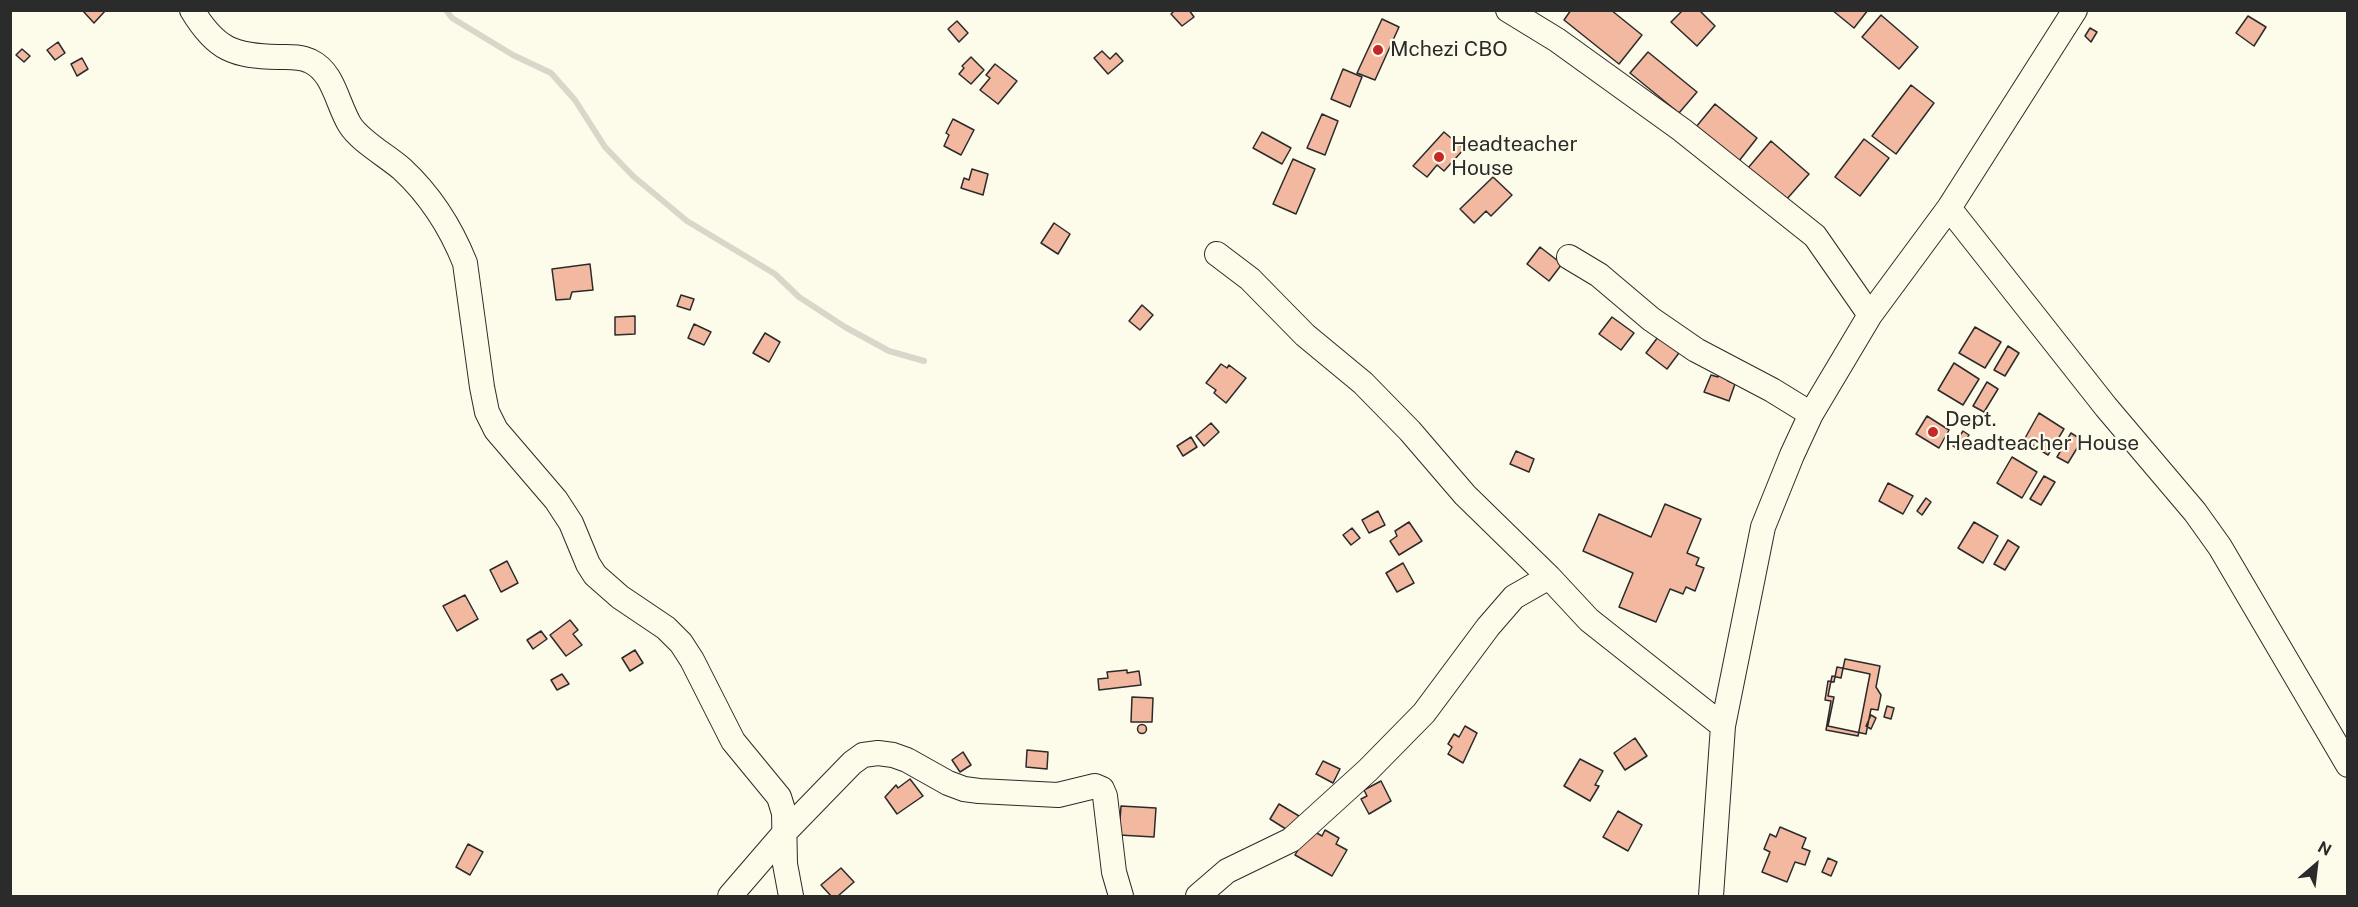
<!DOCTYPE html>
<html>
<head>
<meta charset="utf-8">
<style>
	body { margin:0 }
	#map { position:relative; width:2358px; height:907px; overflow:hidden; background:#fdfbea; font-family:"Public Sans",sans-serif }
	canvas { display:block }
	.frame { position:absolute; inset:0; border:12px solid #2b2b2b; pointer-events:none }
	.north { position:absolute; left:2286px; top:835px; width:60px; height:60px; -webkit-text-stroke:4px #fdfbea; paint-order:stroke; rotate:28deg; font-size:16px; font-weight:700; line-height:24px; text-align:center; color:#2b2b2b }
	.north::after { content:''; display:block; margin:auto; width:21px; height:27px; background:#2b2b2b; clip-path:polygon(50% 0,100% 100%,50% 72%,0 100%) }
</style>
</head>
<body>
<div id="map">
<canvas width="2358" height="907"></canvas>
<div class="frame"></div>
<div class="north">N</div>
</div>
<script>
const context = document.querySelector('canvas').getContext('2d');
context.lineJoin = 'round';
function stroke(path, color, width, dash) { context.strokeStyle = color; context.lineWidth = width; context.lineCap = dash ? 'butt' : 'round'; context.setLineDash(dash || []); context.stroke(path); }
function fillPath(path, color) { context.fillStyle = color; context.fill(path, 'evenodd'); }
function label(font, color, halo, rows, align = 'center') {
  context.font = font + ' "Public Sans",sans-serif'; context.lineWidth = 4.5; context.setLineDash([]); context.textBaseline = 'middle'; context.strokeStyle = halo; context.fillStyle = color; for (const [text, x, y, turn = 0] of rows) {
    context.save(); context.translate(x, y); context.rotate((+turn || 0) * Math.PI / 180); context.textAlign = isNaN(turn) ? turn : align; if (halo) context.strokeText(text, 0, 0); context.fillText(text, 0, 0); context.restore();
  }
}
const stream = new Path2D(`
	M446 10 452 18 513 55 551 73 575 100 605 147 633 176 687 221 775 274 799 297 845 327 889 351 924 361`);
const building = new Path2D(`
	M82 10H106L94 23Z
	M1175 10H1189L1194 17 1182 26 1171 14Z
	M1571 10H1611L1642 35 1619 64 1564 20Z
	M1683 10H1699L1715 26 1697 46 1671 22Z
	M1832 10H1868L1854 28Z
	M1881 15 1918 47 1899 69 1862 37Z
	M2248 16 2266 27 2254 46 2236 33Z
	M1382 19 1399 27 1375 80 1357 73Z
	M957 21 968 33 959 42 948 29Z
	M2090 28 2097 32 2091 42 2085 36Z
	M58 42 65 53 55 60 47 50Z
	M22 49 30 56 24 62 16 55Z
	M1102 51 1110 59 1116 53 1123 61 1108 74 1094 58Z
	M1648 52 1697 92 1679 113 1630 73Z
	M971 57 984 70 971 84 959 74 964 68 962 66Z
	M82 58 88 69 77 76 71 64Z
	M995 64 1017 81 998 104 980 90 990 78 986 75Z
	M1343 69 1362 77 1350 107 1331 99Z
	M1911 85 1934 103 1896 154 1872 136Z
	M1715 104 1757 138 1739 161 1696 127Z
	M1322 114 1338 121 1325 155 1307 148Z
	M953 119 974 130 961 155 944 146 949 135 946 133Z
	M1262 132 1291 148 1282 164 1253 148Z
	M1444 132 1464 149 1444 171 1437 165 1427 177 1413 166Z
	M1864 139 1889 158 1860 196 1835 177Z
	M1771 141 1809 174 1786 200 1748 168Z
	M1293 159 1315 169 1296 214 1273 204Z
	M972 169 988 174 983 195 961 188 964 178 969 180Z
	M1493 177 1512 195 1491 216 1486 211 1474 223 1460 209Z
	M1054 223 1070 234 1058 254 1041 243Z
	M1540 247 1562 264 1549 281 1527 264Z
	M590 264 593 290 572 292 570 299 556 300 552 269Z
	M681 295 694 299 690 310 677 306Z
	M1142 305 1153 315 1140 330 1129 321Z
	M635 316V334L615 335V317Z
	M1612 317 1634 333 1621 350 1599 334Z
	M694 324 711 332 704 345 688 338Z
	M1975 327 2001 342 1985 368 1959 353Z
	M765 333 780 342 769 362 753 353Z
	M1658 337 1679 353 1667 369 1646 353Z
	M2008 346 2019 353 2005 376 1994 370Z
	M1954 363 1979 379 1963 405 1938 390Z
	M1221 364 1227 368 1229 365 1246 378 1226 403 1214 393 1216 390 1206 383Z
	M1720 372 1730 376 1728 381 1735 384 1729 401 1704 392 1711 375 1718 377Z
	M1987 382 1998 389 1984 412 1973 406Z
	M2039 413 2064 429 2048 455 2024 440Z
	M1927 416 1949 430 1939 448 1916 434Z
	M1211 423 1219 432 1204 446 1196 436Z
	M1963 431 1969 435 1959 450 1953 446Z
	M2071 433 2082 440 2068 463 2057 457Z
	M1191 437 1197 447 1183 456 1177 446Z
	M1516 451 1534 459 1529 472 1510 464Z
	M2012 457 2037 472 2022 498 1997 483Z
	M2044 476 2055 482 2041 505 2030 499Z
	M1888 483 1913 496 1903 514 1879 501Z
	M1926 498 1931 502 1922 515 1917 511Z
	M1665 504 1701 519 1687 553 1699 558 1696 565 1704 568 1695 591 1686 587 1683 594 1670 589 1656 622 1619 607 1633 573 1583 551 1599 514 1651 537Z
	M1378 511 1385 525 1369 533 1362 520Z
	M1409 522 1422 541 1399 555 1390 541 1397 536 1395 531Z
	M1974 522 1998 536 1983 563 1958 548Z
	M1352 528 1360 538 1351 545 1343 535Z
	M2008 540 2019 547 2005 570 1994 564Z
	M507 561 518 583 501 592 490 570Z
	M1403 563 1414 583 1397 592 1386 573Z
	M465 595 478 619 457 631 443 606Z
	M570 620 578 630 573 634 582 645 566 656 550 635Z
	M541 631 547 639 533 649 527 640Z
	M635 650 643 663 630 671 622 658Z
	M1845 659 1880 666 1876 687 1881 695 1878 710 1871 709 1866 734 1828 726 1834 697 1828 696 1832 676 1841 678Z
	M1837 667 1870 674 1858 736 1826 730 1831 701 1825 700 1828 681 1834 682Z
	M1127 670V673L1139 671 1141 685 1099 690 1098 679 1108 678 1107 672Z
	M562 674 569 684 557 690 551 680Z
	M1132 697 1153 698 1152 722H1131Z
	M1887 706 1894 708 1891 719 1884 717Z
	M1871 715 1876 718 1871 729 1866 726Z
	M1137.5 729a4.5 4.5 0 1 1 9 0a4.5 4.5 0 1 1-9 0Z
	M1465 726 1477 733 1463 763 1448 754 1452 747 1448 744 1454 734 1459 737Z
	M1635 738 1647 756 1625 770 1614 753Z
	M1027 750 1048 752 1047 769 1026 767Z
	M963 752 971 765 960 772 952 760Z
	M1580 759 1603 771 1595 785 1599 786 1590 801 1564 786Z
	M1323 761 1340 769 1333 783 1316 774Z
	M910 779 923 796 897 814 885 797 896 785 898 788Z
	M1381 781 1391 801 1369 814 1361 799 1367 796 1364 790Z
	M1279 804 1299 816 1289 831 1270 819Z
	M1121 806 1156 808 1154 837 1119 835Z
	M1618 811 1642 825 1628 851 1603 837Z
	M1780 827 1806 838 1802 848 1810 851 1805 865 1795 862 1787 882 1762 872 1770 852 1764 849 1770 834 1776 837Z
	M1310 829 1322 836 1325 830 1339 838 1336 844 1347 850 1332 876 1295 855Z
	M468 844 483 852 470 875 456 867Z
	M1828 858 1837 862 1831 876 1822 872Z
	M841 868 854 882 838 896H831L821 885Z`);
const minor = new Path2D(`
	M192 10C216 50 234 56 278 57 289 57 300 56 310 61 334 72 337 104 350 125 360 141 387 156 402 169 430 195 451 228 465 263L482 387 487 412 496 430 556 500 571 523 588 564 595 575 620 597 666 628 681 643 692 660 733 741 779 797 784 813 785 864 791 896
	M1508 10 1557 40 1682 130 1815 236 1870 315
	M1949 208 2106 407 2195 512 2220 547 2348 765
	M1217 254 1250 279 1305 335 1363 383 1410 431 1465 495 1549 577 1589 620 1723 726
	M1569 257 1599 275 1651 319 1696 350 1772 390 1811 414
	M730 896 786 831 852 763 863 755 878 753 893 755 907 760 948 783 964 789 979 791 1058 795 1095 786 1102 789 1105 796 1114 872 1121 896
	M1198 896 1227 871 1291 840 1368 770 1424 713 1488 627 1514 597 1549 577
	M1711 896 1723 726 1763 527 1792 455 1811 414 1870 315 1949 208 2075 10`);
const markers = [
	[1378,50,6,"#c62828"],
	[1439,157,6,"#c62828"],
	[1933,432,6,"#c62828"]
];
const poiNames = [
	["Mchezi CBO",1390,50],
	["Headteacher",1451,145],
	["House",1451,169],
	["Dept.",1945,420],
	["Headteacher House",1945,444]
];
stroke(stream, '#d8d7c9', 6);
fillPath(building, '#f2b8a0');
stroke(building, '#2b2b2b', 1.5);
stroke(minor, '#2b2b2b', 26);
stroke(minor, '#fdfbea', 24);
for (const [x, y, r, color] of markers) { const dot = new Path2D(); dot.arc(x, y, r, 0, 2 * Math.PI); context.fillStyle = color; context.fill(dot); stroke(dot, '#fdfbea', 2); }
label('21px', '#2b2b2b', '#fdfbea', poiNames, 'left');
</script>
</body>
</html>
